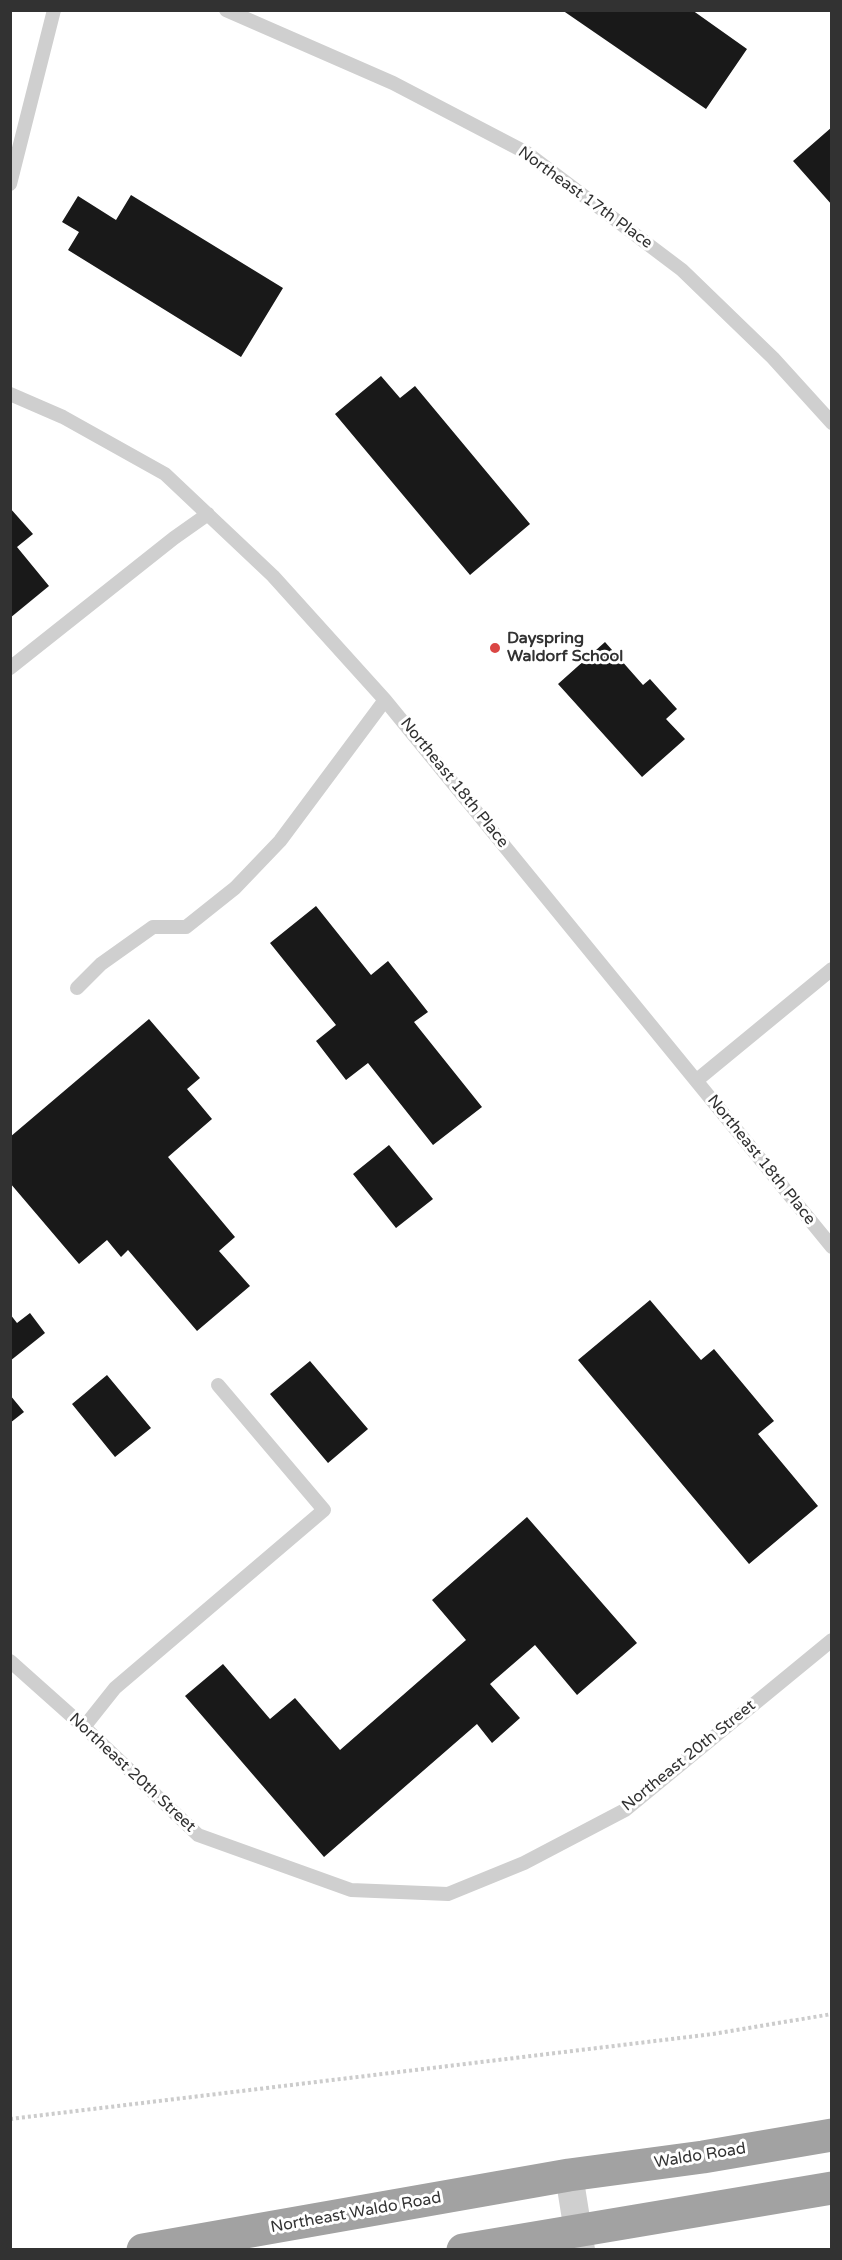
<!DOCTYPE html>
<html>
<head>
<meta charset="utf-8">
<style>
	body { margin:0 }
	#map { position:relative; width:842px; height:2260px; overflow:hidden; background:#fff; font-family:"Varela Round",sans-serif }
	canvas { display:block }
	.frame { position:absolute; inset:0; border:12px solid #323232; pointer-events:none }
</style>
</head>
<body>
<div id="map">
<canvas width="842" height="2260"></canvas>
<div class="frame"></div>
</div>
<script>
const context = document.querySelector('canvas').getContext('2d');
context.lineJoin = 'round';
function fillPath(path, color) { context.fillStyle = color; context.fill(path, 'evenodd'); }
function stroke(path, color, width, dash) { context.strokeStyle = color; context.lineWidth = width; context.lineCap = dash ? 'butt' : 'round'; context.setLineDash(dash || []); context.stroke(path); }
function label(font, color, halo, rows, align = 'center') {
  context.font = font + ' "Varela Round",sans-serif'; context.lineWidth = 6; context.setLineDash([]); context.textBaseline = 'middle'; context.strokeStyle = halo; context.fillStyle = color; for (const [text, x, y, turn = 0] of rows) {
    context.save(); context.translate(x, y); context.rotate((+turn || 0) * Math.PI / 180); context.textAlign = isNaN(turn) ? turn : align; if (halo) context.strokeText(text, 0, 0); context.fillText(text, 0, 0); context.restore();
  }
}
const building = new Path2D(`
	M562 10H692L747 49 706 109Z
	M832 127V205L793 161Z
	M131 195 283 288 241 357 68 250 79 232 62 222 78 196 116 220Z
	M381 376 400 398 415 386 530 524 470 575 335 414Z
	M10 508 33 534 17 547 49 586 10 618Z
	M605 642 643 685 650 679 677 709 666 719 685 739 642 777 558 684Z
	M316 906 371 975 388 961 428 1012 414 1022 482 1107 433 1145 368 1063 346 1080 316 1041 336 1025 270 943Z
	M149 1019 200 1078 187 1089 212 1119 168 1157 235 1237 219 1251 250 1286 197 1331 128 1250 121 1257 107 1240 79 1264 10 1183V1137Z
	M389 1145 433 1199 396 1228 353 1174Z
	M650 1300 701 1360 714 1349 774 1421 758 1434 818 1506 749 1564 578 1360Z
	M30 1313 45 1333 10 1361V1314L17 1323Z
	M310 1361 368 1429 328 1463 270 1394Z
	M107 1375 151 1428 115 1457 72 1404Z
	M10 1395 24 1412 10 1423Z
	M527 1517 637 1643 577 1695 535 1645 490 1684 520 1718 492 1743 477 1724 324 1857 185 1696 223 1664 270 1719 295 1698 340 1750 466 1640 432 1600Z`);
const path = new Path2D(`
	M10 2119 713 2034 832 2014`);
const service = new Path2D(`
	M226 10 393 83 527 153 682 270 773 358 832 423
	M10 184 54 10
	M10 394 63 417 165 474 273 576 385 700 832 1247
	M10 668 174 538 208 514
	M77 988 101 964 153 927H186L235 888 280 841 385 700
	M697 1080 832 969
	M10 1661 84 1727 198 1835 351 1890 448 1894 524 1863 625 1810 832 1640
	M84 1727 115 1688 324 1510 218 1385`);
const minor = new Path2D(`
	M569 2175 581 2250`);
const trunk = new Path2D(`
	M143 2250 569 2175 703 2157 832 2135
	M463 2250 832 2188`);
const markers = [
	[495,648,6,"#da4644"]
];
const streetNames = [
	["Northeast 17th Place",585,198,36],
	["Northeast 18th Place",454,783,51],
	["Northeast 18th Place",761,1160,51],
	["Northeast 20th Street",689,1756,-39],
	["Northeast 20th Street",132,1773,43],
	["Waldo Road",700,2156,-9],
	["Northeast Waldo Road",356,2213,-10]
];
const poiNames = [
	["Dayspring",507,639],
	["Waldorf School",507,657]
];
fillPath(building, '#191919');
stroke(path, '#ccc', 4, [3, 3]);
stroke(service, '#cfcfcf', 14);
stroke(minor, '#cfcfcf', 28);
stroke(trunk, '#a2a2a2', 33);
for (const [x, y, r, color] of markers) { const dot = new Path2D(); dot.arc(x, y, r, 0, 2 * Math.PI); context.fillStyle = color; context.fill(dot); stroke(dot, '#fff', 2); }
label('16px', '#323232', '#fff', streetNames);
label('bold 16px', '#323232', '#fff', poiNames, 'left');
</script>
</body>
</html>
